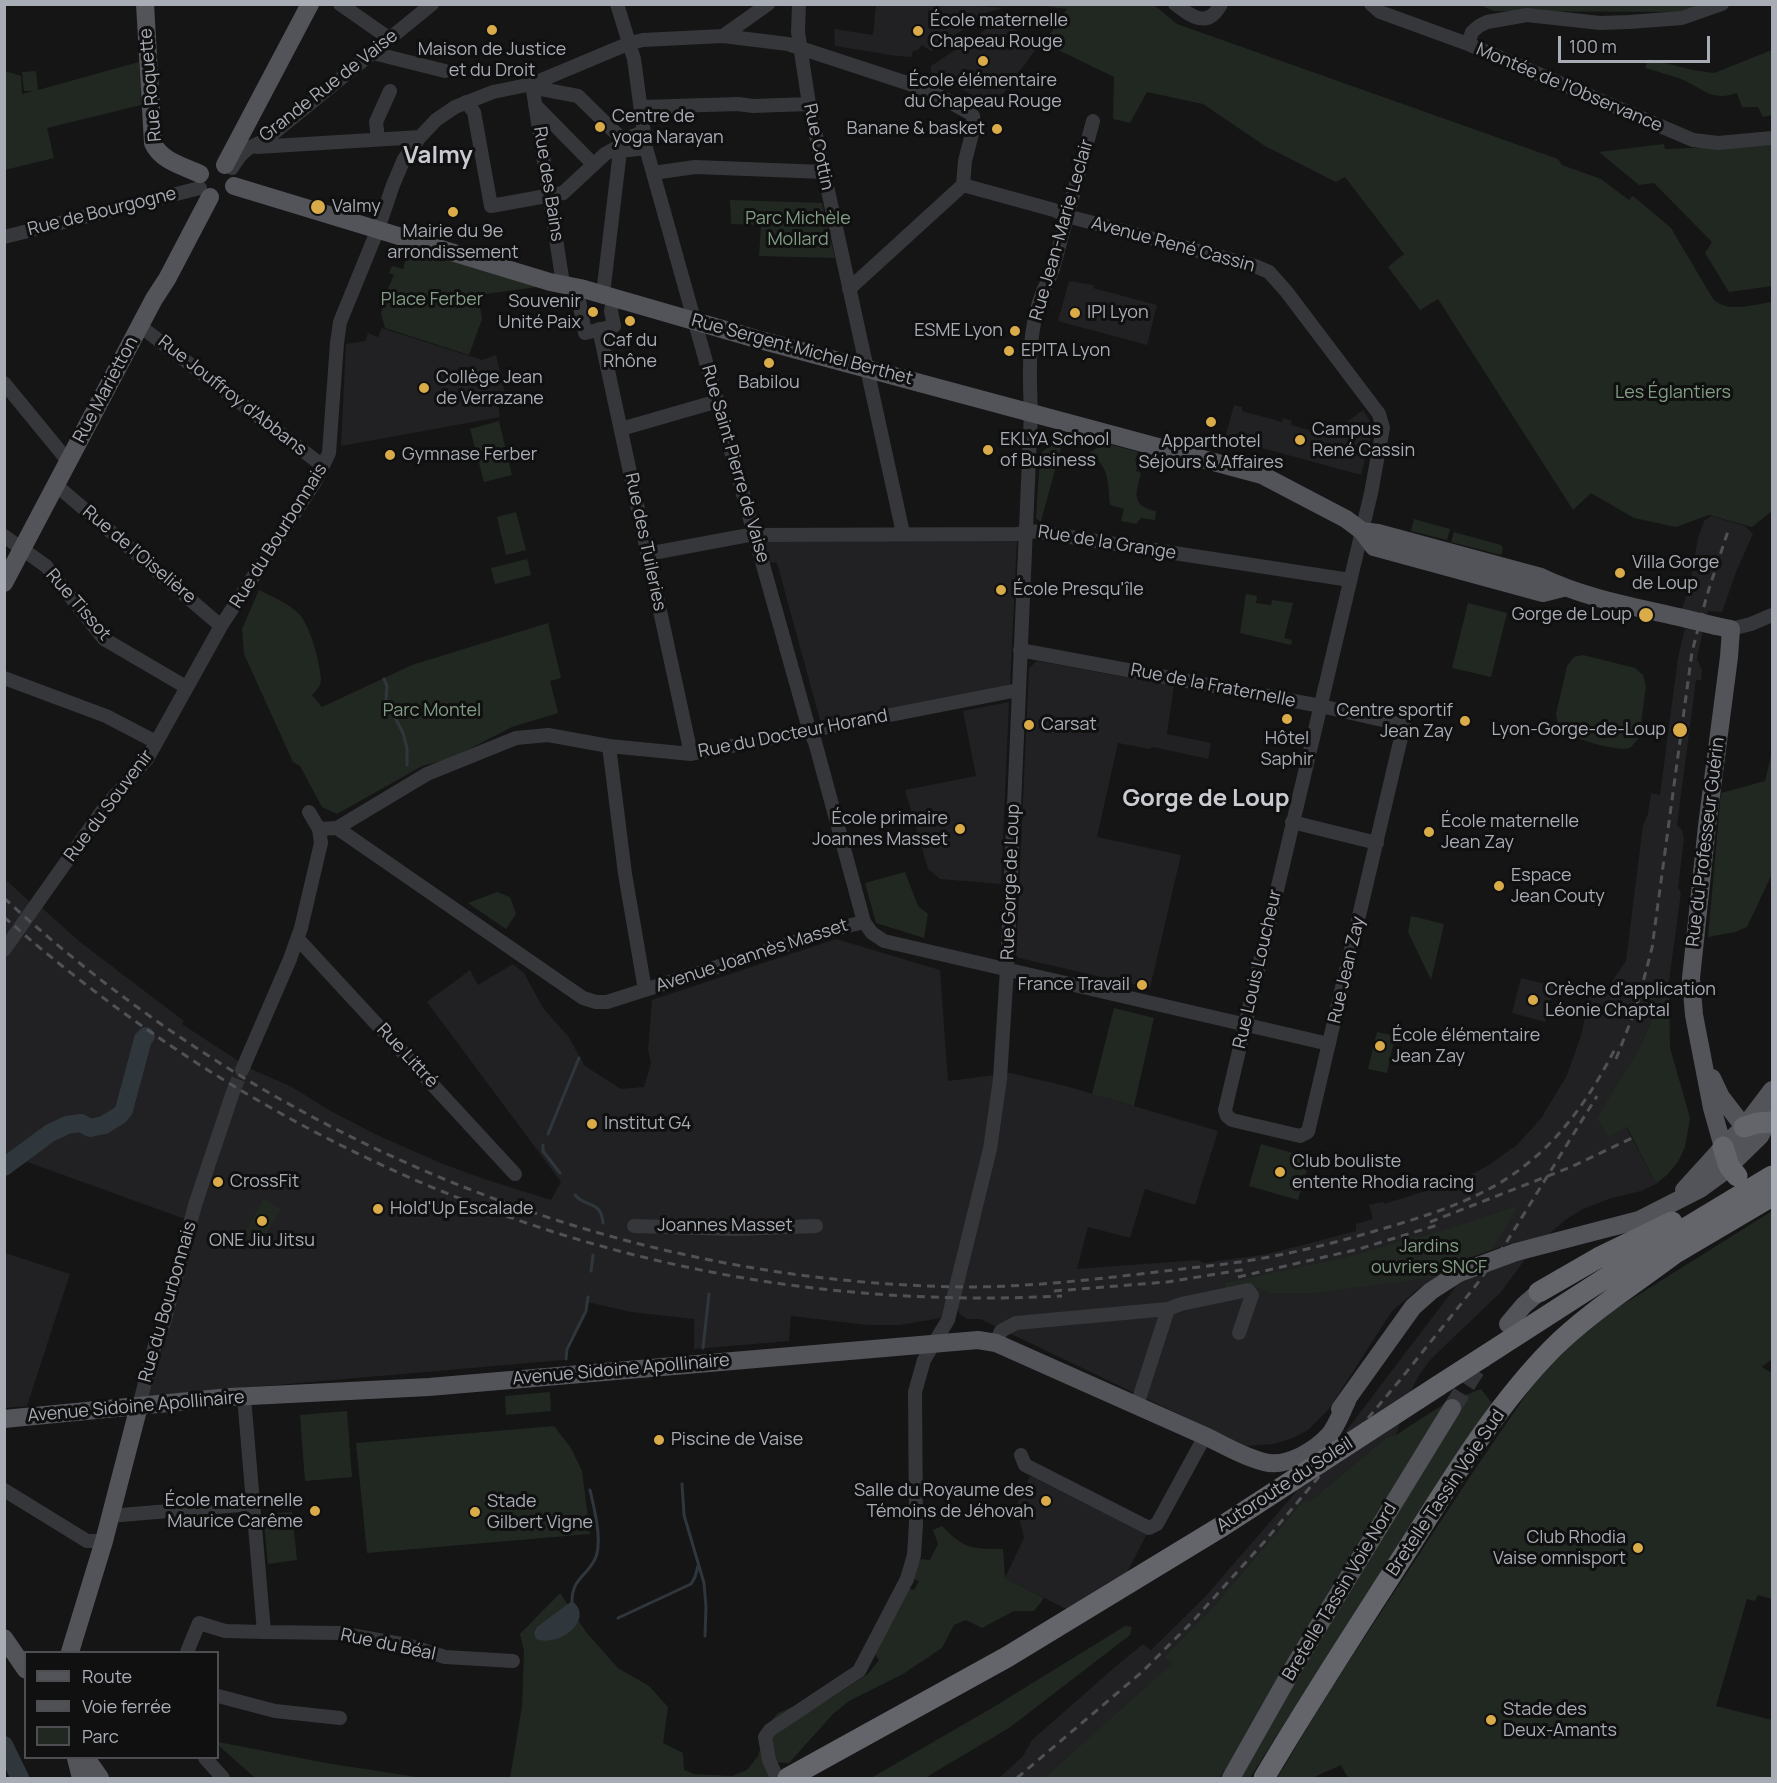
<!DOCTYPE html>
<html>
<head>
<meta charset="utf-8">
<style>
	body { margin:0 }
	#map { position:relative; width:1777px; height:1783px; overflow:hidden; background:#151516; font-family:Manrope,sans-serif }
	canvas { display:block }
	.frame { position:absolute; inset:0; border:6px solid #a8acb4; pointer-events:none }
	.legend { position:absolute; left:24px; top:1651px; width:195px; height:108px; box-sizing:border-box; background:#101011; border:2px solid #4d4e52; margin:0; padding:8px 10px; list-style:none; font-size:18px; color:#a8acb4 }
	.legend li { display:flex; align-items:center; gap:12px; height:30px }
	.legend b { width:30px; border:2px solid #4d4e52 }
	.scale { position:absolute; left:1558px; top:36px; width:152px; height:27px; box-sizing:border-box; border:3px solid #a8acb4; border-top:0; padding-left:8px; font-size:18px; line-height:21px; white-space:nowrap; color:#a8acb4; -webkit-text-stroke:4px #101011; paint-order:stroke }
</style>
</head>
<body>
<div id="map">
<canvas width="1777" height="1783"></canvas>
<div class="frame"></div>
<ul class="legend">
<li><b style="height:8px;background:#525459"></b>Route</li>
<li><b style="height:8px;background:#4f5155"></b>Voie ferrée</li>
<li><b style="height:16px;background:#212822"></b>Parc</li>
</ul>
<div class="scale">100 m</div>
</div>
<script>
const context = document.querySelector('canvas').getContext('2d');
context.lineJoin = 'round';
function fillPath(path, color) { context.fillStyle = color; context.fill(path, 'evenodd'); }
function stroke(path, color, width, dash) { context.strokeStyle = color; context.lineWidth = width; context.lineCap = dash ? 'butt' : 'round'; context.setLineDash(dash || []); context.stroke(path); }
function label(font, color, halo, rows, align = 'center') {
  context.font = font + ' Manrope,sans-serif'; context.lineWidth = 6; context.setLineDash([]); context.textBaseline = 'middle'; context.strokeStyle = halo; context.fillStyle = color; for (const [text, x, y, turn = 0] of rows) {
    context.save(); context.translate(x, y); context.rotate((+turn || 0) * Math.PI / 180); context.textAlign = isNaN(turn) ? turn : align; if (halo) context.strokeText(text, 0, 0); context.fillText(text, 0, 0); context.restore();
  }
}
const built = new Path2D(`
	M969 5 1003 8 989 12 931 51 922 45 918 50 913 51 911 57 897 56 835 46 834 29 873 35 876 5Z
	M1000 20 1039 45 996 103 979 99 931 72V66Z
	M1069 281 1094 285 1093 288 1157 305 1147 345 1058 321Z
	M382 328 482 360 496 355 507 401 498 404 500 417 341 446 346 344 365 341 368 333 378 337Z
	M1234 405 1242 407V411L1282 422 1283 418 1292 421 1291 425 1324 434 1325 430 1341 434 1344 424 1363 410 1371 423 1369 430 1372 431 1361 475 1225 438Z
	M1711 516 1745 526 1753 534 1736 572 1722 612 1708 611 1701 640 1697 659 1702 670 1701 680H1696L1677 825 1682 830 1684 839 1678 888 1681 892 1669 981 1638 1051 1626 1127 1656 1184 1641 1191 1609 1199 1583 1209 1565 1220 1548 1235 1512 1243 1469 1258 1418 1289 1392 1311 1329 1409 1308 1430 1293 1438 1274 1444 1245 1446 980 1319H967L959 1313 957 1304 944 1311 941 1318 900 1325H868L791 1316 789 1341 694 1349V1319L631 1312 587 1302 583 1315 566 1346 564 1360 149 1396 196 1223 22 1160 47 1141 64 1134 95 1131 122 1120 134 1084H137L144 1056 134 1047 120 1101 115 1112 107 1119 70 1120 42 1133 5 1163V960L17 941 5 940V879L30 902 41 907 80 942 184 1021 182 1024 249 1068 292 1087 329 1110 375 1134 443 1164 484 1179 551 1200 561 1182 427 1002 470 970 478 985 513 964 524 973 543 1008 568 1036 585 1066 621 1089 644 1087 651 1063 648 1050 652 1000 836 939 940 970 948 1081 1010 1073 1066 1086 1218 1131 1195 1205 1145 1189 1130 1238 1088 1227 1077 1269 1198 1260 1204 1263 1268 1254 1356 1231V1224L1373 1219 1369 1205 1383 1202 1384 1204 1461 1180 1489 1165 1518 1144 1542 1117 1567 1075 1581 1036 1591 987 1606 990 1626 961 1643 825 1648 814 1651 793 1660 795 1678 657 1685 629H1687L1689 620 1680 617 1691 578 1698 538 1704 521Z
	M1017 539 1010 686 825 723 820 720 777 563 767 562 762 544 765 540Z
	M1037 661 1174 686 1167 734 1211 743 1208 759 1154 747 1149 749 1118 743 1097 837 1181 855 1150 988 1019 958 1016 955 1029 668Z
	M1009 702 1001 884 940 879 928 869 905 790 976 776 963 711Z
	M1521 978 1554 986 1545 1022 1512 1013Z
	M5 1253 70 1274 27 1406 5 1408Z
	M1526 1258 1501 1292 1432 1358 1419 1375 1408 1397 1396 1435 1387 1437 1309 1502 1304 1500 1215 1605 1164 1657 1174 1663 1044 1778H999L1023 1756 1032 1740 1115 1667 1143 1644 1151 1650 1205 1597 1327 1456 1457 1285 1475 1275Z
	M1030 1476 1147 1534 1124 1578 1070 1611 1005 1578 1024 1538 1016 1506Z`);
const green = new Path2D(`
	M1036 5H1154L1177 24 1558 159 1562 165 1601 179 1629 200 1633 196 1671 228 1713 299C1728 314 1754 304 1772 302V511L1752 527 1709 515 1676 527 1634 518 1591 493 1573 510 1438 299 1420 310 1388 267 1404 254 1345 177 1336 182 1265 146 1203 104 1147 92 1130 123 1113 119 1114 77 1044 43 1067 9Z
	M1480 5H1699L1680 12 1494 11Z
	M1772 50V115L1763 117 1758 107H1742L1737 93C1711 102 1703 88 1681 79 1669 75 1657 71 1645 68L1649 59 1693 70 1714 73Z
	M139 62 141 105 47 128 54 158 5 170V71L21 76 22 94 34 91H24L22 72 36 71 38 90Z
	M1664 144 1665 149C1699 147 1737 149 1772 145V286L1729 292 1705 253 1712 242 1654 183 1639 185 1599 152Z
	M730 200 822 203 835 258 759 256 761 225 731 224Z
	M413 249 537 287 478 295 482 319 469 355 385 328 381 313 387 296 385 295 394 275 389 273 392 266 403 269 407 254Z
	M499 421 512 475 484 482 470 429Z
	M1066 433 1077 436 1078 440 1083 441 1081 446 1063 441 1041 521 1043 524 1036 518 1040 457 1043 451Z
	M1105 443 1138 452 1135 461 1138 466 1136 471 1141 473C1136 493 1130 506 1156 511L1155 520 1141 518 1136 524 1121 521 1124 509 1110 505C1108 487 1110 461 1088 456L1090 452Z
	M516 512 526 550 506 555 497 517Z
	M1414 519 1450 529 1447 540 1411 531Z
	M1454 532 1501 545 1503 548 1501 555 1451 542Z
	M527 559 531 575 495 584 491 568Z
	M259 590C273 597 288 603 299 614 310 625 320 663 321 679 321 686 317 690 312 695L322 707 412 665 548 623 561 678 550 681 558 713 512 727 452 758 422 766 337 814 322 807 300 766 293 762 244 654 242 629Z
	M1246 594 1257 596 1256 603 1271 605 1272 600 1293 603 1284 638 1292 640 1291 645 1240 633Z
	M1468 603 1507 613 1491 677 1452 668Z
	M1583 655 1635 668 1643 675 1646 686 1639 738 1630 748C1617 752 1569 738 1559 728L1556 714 1567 666 1574 657Z
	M1772 752V874L1747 927 1735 932 1708 937 1721 793 1765 781Z
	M905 872 918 906 928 914 924 938 876 923 865 883Z
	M497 892 510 897 516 914 506 929 468 903Z
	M1411 916 1444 924 1431 980 1408 932Z
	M1669 981 1670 1048 1690 1118 1685 1147 1678 1162 1668 1174 1656 1184 1627 1127 1609 1137 1597 1118 1638 1051Z
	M1114 1008 1154 1018 1134 1106 1092 1094Z
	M1377 1032 1395 1036 1387 1073 1368 1069Z
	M1261 1144 1310 1158 1298 1200 1249 1186Z
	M264 1199 281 1209 261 1242 244 1234Z
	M1518 1206 1491 1250 1469 1258 1435 1277 1314 1293H1271L1254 1286 1226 1292 1225 1283 1344 1258 1415 1237H1422Z
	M1772 1211V1359L1762 1367 1772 1373V1599L1758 1595 1755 1601 1747 1599 1716 1706 1772 1720V1778H1348L1341 1765 1312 1778H1277L1330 1690 1475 1469 1532 1386 1562 1351 1603 1317Z
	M1481 1389 1495 1407 1318 1671 1250 1778H1241L1224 1770 1220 1778H1044L1173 1663 1164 1657 1215 1605 1304 1500 1309 1502 1387 1437 1396 1435 1447 1402Z
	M550 1392 551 1411 506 1415 505 1396Z
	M347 1411 352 1477 305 1481 300 1415Z
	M554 1426 571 1448 582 1471 590 1534 367 1553 356 1443Z
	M292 1512 297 1560 268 1564 263 1514Z
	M942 1526C964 1549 972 1549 1003 1549L1005 1578 1044 1598 1034 1611H1014L982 1628 966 1620 954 1625 942 1648 903 1674 849 1701 833 1714 789 1763 774 1762 782 1778H510L522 1707 524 1651 520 1634 560 1593 586 1632 618 1668 649 1686 668 1707 663 1743 683 1753 684 1770 694 1774 732 1776 747 1770 758 1756 769 1723 778 1713 792 1707 822 1704 868 1674 879 1660 875 1654 908 1588 914 1590 919 1581 914 1579 919 1559 930 1560 938 1544 933 1530Z
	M1125 1626 1132 1627 1130 1635 1009 1728 925 1778H871L992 1708Z
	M218 1742 326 1763 423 1778H255L218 1745Z`);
const water = new Path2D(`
	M572 1601C595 1618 561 1648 536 1639L534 1633 537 1627Z`);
const stream = new Path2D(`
	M384 679 387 686 386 700 403 733 407 748V765
	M548 1134 579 1058
	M543 1145V1151L560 1173
	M575 1195C586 1208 601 1200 603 1223
	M591 1271 593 1255
	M703 1348 709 1294
	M566 1359 567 1349 586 1311 588 1297
	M682 1484 684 1515 704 1583 706 1607 705 1636
	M572 1601C572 1580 585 1577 594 1561 604 1544 594 1508 590 1490
	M618 1618 691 1584 695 1577 698 1566`);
const river = new Path2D(`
	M4 1167 50 1133 67 1125 81 1123 90 1128 104 1125 120 1115 124 1110 143 1039 146 1036
	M4 1745 20 1778`);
const minorTunnel = new Path2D(`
	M233 1092 242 1070`);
const majorTunnel = new Path2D(`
	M1452 1408 1484 1357`);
const minor = new Path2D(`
	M340 4 390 39
	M617 4 634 59 646 148 809 729 815 742 864 922 872 933 884 941 1329 1044
	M799 4 798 32 809 104 903 533
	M1175 4C1192 17 1208 29 1221 4
	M1371 4 1380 12 1468 44 1693 140 1718 143 1772 138
	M723 36 768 4
	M1468 44 1472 32 1479 26 1487 22 1527 15 1600 23 1629 22 1682 18 1722 4
	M373 53 445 71
	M532 84 563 284
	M532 84 541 89 578 96 623 140
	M466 102 474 112 491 206 563 193 605 154 620 146
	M535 105 593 164
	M641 107 738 104 753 106 809 104
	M643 132 623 140 620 151 646 148
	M378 139 376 122 390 91
	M257 147 420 137
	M232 168C241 152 248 147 264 141L432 4
	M653 173 695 167 824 172
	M963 185 1054 210 1067 216 1255 266 1269 272 1286 291 1379 414 1383 428 1371 493 1225 1110 1227 1116 1232 1120 1300 1136 1308 1132 1404 725 1321 706 1020 650
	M4 237 200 188
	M580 288 578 295 585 333 614 326 611 311 614 297
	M849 289 963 185
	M603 294 620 151
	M140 326 323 466
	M599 329 691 754
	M4 383 68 461
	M621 429 718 401
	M56 485 221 626
	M4 536 46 566 104 639 186 687
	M647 554 749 535 1017 534 1031 531 1350 580
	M1731 629 1751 624 1772 615
	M4 678 106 716 156 742
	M609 746 625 874 645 990
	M1292 822 1377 843
	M337 828 427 774 516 738 548 735 609 746 691 754 1018 690
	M319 829 337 828 583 998 596 1002H607L839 928 864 922
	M298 939 515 1174
	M4 950 105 807 147 759 221 626 315 482 329 453 337 343 340 322 378 229 393 185 404 159 420 137 436 120 455 107 493 92 532 84 630 43 643 40 723 36 788 44 907 83 937 95 970 113 973 116 974 126 965 161 963 185
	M242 1070 290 959 301 928 321 843 319 829 309 812
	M634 1226 734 1229 816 1226
	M996 1343 1001 1331 1016 1323 1168 1309 1181 1304 1248 1290 1252 1295 1239 1333
	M244 1397 264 1632 339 1633 407 1645 445 1657 513 1661
	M1137 1405 1168 1309
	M139 1406 157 1337 164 1323 195 1205 233 1092
	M1021 1455 1025 1465 1149 1528 1157 1524 1205 1436
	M4 1490 87 1541H104
	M109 1516 253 1504
	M187 1652 199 1623 225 1631 264 1632
	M218 1696 275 1711 340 1718
	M205 1758 223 1778
	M777 1778 769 1760 765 1737 770 1730 859 1671 907 1579 914 1555 916 1524 915 1392 924 1360 948 1320 990 1149 1000 1079 1007 969 1031 412C1029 372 1028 328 1043 291 1047 283 1050 277 1053 269L1093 121`);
const major = new Path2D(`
	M145 4 153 143C161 161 183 166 200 174
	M225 165 310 4
	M234 186 550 282 580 288 760 340 1262 475 1346 519 1362 531 1374 547 1543 593 1563 588
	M1362 531 1378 533 1541 577C1587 599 1637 607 1687 619
	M4 583 154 299 167 279 210 197
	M1716 626 1731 629 1729 657 1707 826 1691 978 1694 1015 1712 1108 1723 1147
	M1712 1078 1721 1097 1744 1127 1747 1136
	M1684 1190 1723 1147 1744 1127 1772 1090
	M1516 1252 1639 1220 1700 1189 1722 1173 1760 1136 1772 1114
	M1508 1324 1524 1305 1539 1292
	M1340 1409 1413 1307 1431 1291 1459 1273
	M4 1419 230 1397 429 1387 978 1340 996 1343 1205 1436C1224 1445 1243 1457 1264 1462 1287 1468 1316 1450 1330 1434 1337 1425 1342 1411 1347 1401
	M4 1638 26 1670
	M70 1652 104 1541 139 1406
	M76 1758 81 1778
	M86 1758 100 1778
	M1231 1778 1296 1663 1452 1408`);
const highway = new Path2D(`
	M1744 1127 1757 1123 1772 1122
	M1723 1147 1729 1166 1737 1176
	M1667 1258 1772 1196
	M1539 1292 1598 1258 1672 1222
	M1438 1386 1646 1252 1772 1176
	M1264 1778C1310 1700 1360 1624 1409 1547 1452 1479 1495 1407 1552 1349 1589 1312 1636 1283 1678 1251`);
const rail = new Path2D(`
	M4 898C266 1139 610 1283 966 1287 1047 1287 1128 1275 1208 1266 1265 1260 1321 1247 1375 1231 1426 1216 1481 1200 1523 1167 1564 1136 1593 1092 1616 1047
	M4 917C66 972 133 1022 203 1067 464 1233 753 1312 1062 1296
	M1616 1059 1637 1005 1652 948 1692 652 1707 595 1729 528
	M1430 1222 1571 1167 1632 1138
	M1238 1277 1359 1249 1441 1224
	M1054 1291 1167 1282 1247 1269
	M1017 1778 1142 1672 1191 1623 1265 1541 1400 1380 1477 1284 1506 1243 1597 1096`);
const majorBridge = new Path2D(`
	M1687 619 1716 626
	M1459 1273 1516 1252`);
const highwayBridge = new Path2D(`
	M788 1778 1007 1657 1224 1525 1438 1386`);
const markers = [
	[492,30,6,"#daab49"],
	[918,31,6,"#daab49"],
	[983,61,6,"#daab49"],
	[600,127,6,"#daab49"],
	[997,129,6,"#daab49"],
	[318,207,8,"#daab49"],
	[453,212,6,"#daab49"],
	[593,312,6,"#daab49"],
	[1075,313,6,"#daab49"],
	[630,321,6,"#daab49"],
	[1015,331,6,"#daab49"],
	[1009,351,6,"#daab49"],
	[769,363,6,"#daab49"],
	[424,388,6,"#daab49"],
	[1211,422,6,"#daab49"],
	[1300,440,6,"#daab49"],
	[988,450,6,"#daab49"],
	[390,455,6,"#daab49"],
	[1620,573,6,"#daab49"],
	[1001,590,6,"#daab49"],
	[1646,615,8,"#daab49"],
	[1287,719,6,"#daab49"],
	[1465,721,6,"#daab49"],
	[1029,725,6,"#daab49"],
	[1680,730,8,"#daab49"],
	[960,829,6,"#daab49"],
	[1429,832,6,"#daab49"],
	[1499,886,6,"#daab49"],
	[1142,985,6,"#daab49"],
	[1533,1000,6,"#daab49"],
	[1380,1046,6,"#daab49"],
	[592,1124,6,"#daab49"],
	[1280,1172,6,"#daab49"],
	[218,1182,6,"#daab49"],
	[378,1209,6,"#daab49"],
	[262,1221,6,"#daab49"],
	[659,1440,6,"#daab49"],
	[1046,1501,6,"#daab49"],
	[315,1511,6,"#daab49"],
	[475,1512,6,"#daab49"],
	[1638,1548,6,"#daab49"],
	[1491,1720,6,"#daab49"]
];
const poiNames = [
	["École maternelle",930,21],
	["Chapeau Rouge",930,42],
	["Maison de Justice",492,50,"center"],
	["et du Droit",492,71,"center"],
	["École élémentaire",983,81,"center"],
	["du Chapeau Rouge",983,102,"center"],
	["Centre de",612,117],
	["yoga Narayan",612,138],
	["Banane & basket",985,129,"right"],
	["Valmy",332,207],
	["Mairie du 9e",453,232,"center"],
	["arrondissement",453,253,"center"],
	["Souvenir",581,302,"right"],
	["Unité Paix",581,323,"right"],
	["IPI Lyon",1087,313],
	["ESME Lyon",1003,331,"right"],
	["Caf du",630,341,"center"],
	["Rhône",630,362,"center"],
	["EPITA Lyon",1021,351],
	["Collège Jean",436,378],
	["de Verrazane",436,399],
	["Babilou",769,383,"center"],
	["Campus",1312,430],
	["René Cassin",1312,451],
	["EKLYA School",1000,440],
	["of Business",1000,461],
	["Apparthotel",1211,442,"center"],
	["Séjours & Affaires",1211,463,"center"],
	["Gymnase Ferber",402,455],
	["Villa Gorge",1632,563],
	["de Loup",1632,584],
	["École Presqu'île",1013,590],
	["Gorge de Loup",1632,615,"right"],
	["Centre sportif",1453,711,"right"],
	["Jean Zay",1453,732,"right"],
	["Carsat",1041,725],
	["Lyon-Gorge-de-Loup",1666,730,"right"],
	["Hôtel",1287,739,"center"],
	["Saphir",1287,760,"center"],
	["École primaire",948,819,"right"],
	["Joannes Masset",948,840,"right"],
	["École maternelle",1441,822],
	["Jean Zay",1441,843],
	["Espace",1511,876],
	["Jean Couty",1511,897],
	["France Travail",1130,985,"right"],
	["Crèche d'application",1545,990],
	["Léonie Chaptal",1545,1011],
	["École élémentaire",1392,1036],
	["Jean Zay",1392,1057],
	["Institut G4",604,1124],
	["Club bouliste",1292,1162],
	["entente Rhodia racing",1292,1183],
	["CrossFit",230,1182],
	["Hold'Up Escalade",390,1209],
	["ONE Jiu Jitsu",262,1241,"center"],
	["Piscine de Vaise",671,1440],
	["Salle du Royaume des",1034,1491,"right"],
	["Témoins de Jéhovah",1034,1512,"right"],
	["École maternelle",303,1501,"right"],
	["Maurice Carême",303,1522,"right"],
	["Stade",487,1502],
	["Gilbert Vigne",487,1523],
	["Club Rhodia",1626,1538,"right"],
	["Vaise omnisport",1626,1559,"right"],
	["Stade des",1503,1710],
	["Deux-Amants",1503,1731]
];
const streetNames = [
	["Rue Roquette",151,85,-95],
	["Grande Rue de Vaise",329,86,-38],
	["Montée de l'Observance",1569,88,23],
	["Rue Cottin",818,147,78],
	["Rue des Bains",548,184,81],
	["Rue de Bourgogne",102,212,-14],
	["Rue Jean-Marie Leclair",1062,230,-74],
	["Avenue René Cassin",1173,245,15],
	["Rue Sergent Michel Berthet",802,350,15],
	["Rue Marietton",106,390,-62],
	["Rue Jouffroy d'Abbans",232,396,38],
	["Rue Saint Pierre de Vaise",735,464,74],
	["Rue du Bourbonnais",279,536,-58],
	["Rue des Tuileries",645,542,78],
	["Rue de la Grange",1107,543,9],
	["Rue de l'Oiselière",139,555,40],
	["Rue Tissot",78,605,49],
	["Rue de la Fraternelle",1213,686,11],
	["Rue du Docteur Horand",793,734,-11],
	["Rue du Souvenir",109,806,-53],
	["Rue du Professeur Guérin",1706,842,-83],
	["Rue Gorge de Loup",1011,882,-88],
	["Avenue Joannès Masset",752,956,-18],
	["Rue Louis Loucheur",1258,969,-77],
	["Rue Jean Zay",1347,970,-77],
	["Rue Littré",407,1056,47],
	["Joannes Masset",725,1226],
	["Rue du Bourbonnais",168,1302,-74],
	["Avenue Sidoine Apollinaire",621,1370,-5],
	["Avenue Sidoine Apollinaire",136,1407,-5],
	["Autoroute du Soleil",1285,1485,-33],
	["Bretelle Tassin Voie Sud",1446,1493,-56],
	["Bretelle Tassin Voie Nord",1340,1592,-59],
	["Rue du Béal",388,1645,12]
];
const parkNames = [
	["Parc Michèle",798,219],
	["Mollard",798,240],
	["Place Ferber",432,300],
	["Les Églantiers",1673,393],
	["Parc Montel",432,711],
	["Jardins",1429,1247],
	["ouvriers SNCF",1429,1268]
];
const districtNames = [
	["Valmy",438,156],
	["Gorge de Loup",1206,799]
];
fillPath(built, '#212123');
fillPath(green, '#212822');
fillPath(water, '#2f373d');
stroke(stream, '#2f373d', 3);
stroke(river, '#2f373d', 18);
stroke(minorTunnel, '#323336', 14, [14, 7]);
stroke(majorTunnel, '#323336', 18, [18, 9]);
stroke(minor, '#36373a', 14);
stroke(major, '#525459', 18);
stroke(highway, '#63656b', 21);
stroke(rail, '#4f5155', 3, [8, 6]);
stroke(majorBridge, '#525459', 18);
stroke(highwayBridge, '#63656b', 21);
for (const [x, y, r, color] of markers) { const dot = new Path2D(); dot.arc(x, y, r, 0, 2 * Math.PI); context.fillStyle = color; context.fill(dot); stroke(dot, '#101011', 2); }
label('18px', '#a8acb4', '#101011', poiNames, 'left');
label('18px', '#a8acb4', '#101011', streetNames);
label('18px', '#829d84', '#101011', parkNames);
label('bold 24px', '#c9cbd1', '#101011', districtNames);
</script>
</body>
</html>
